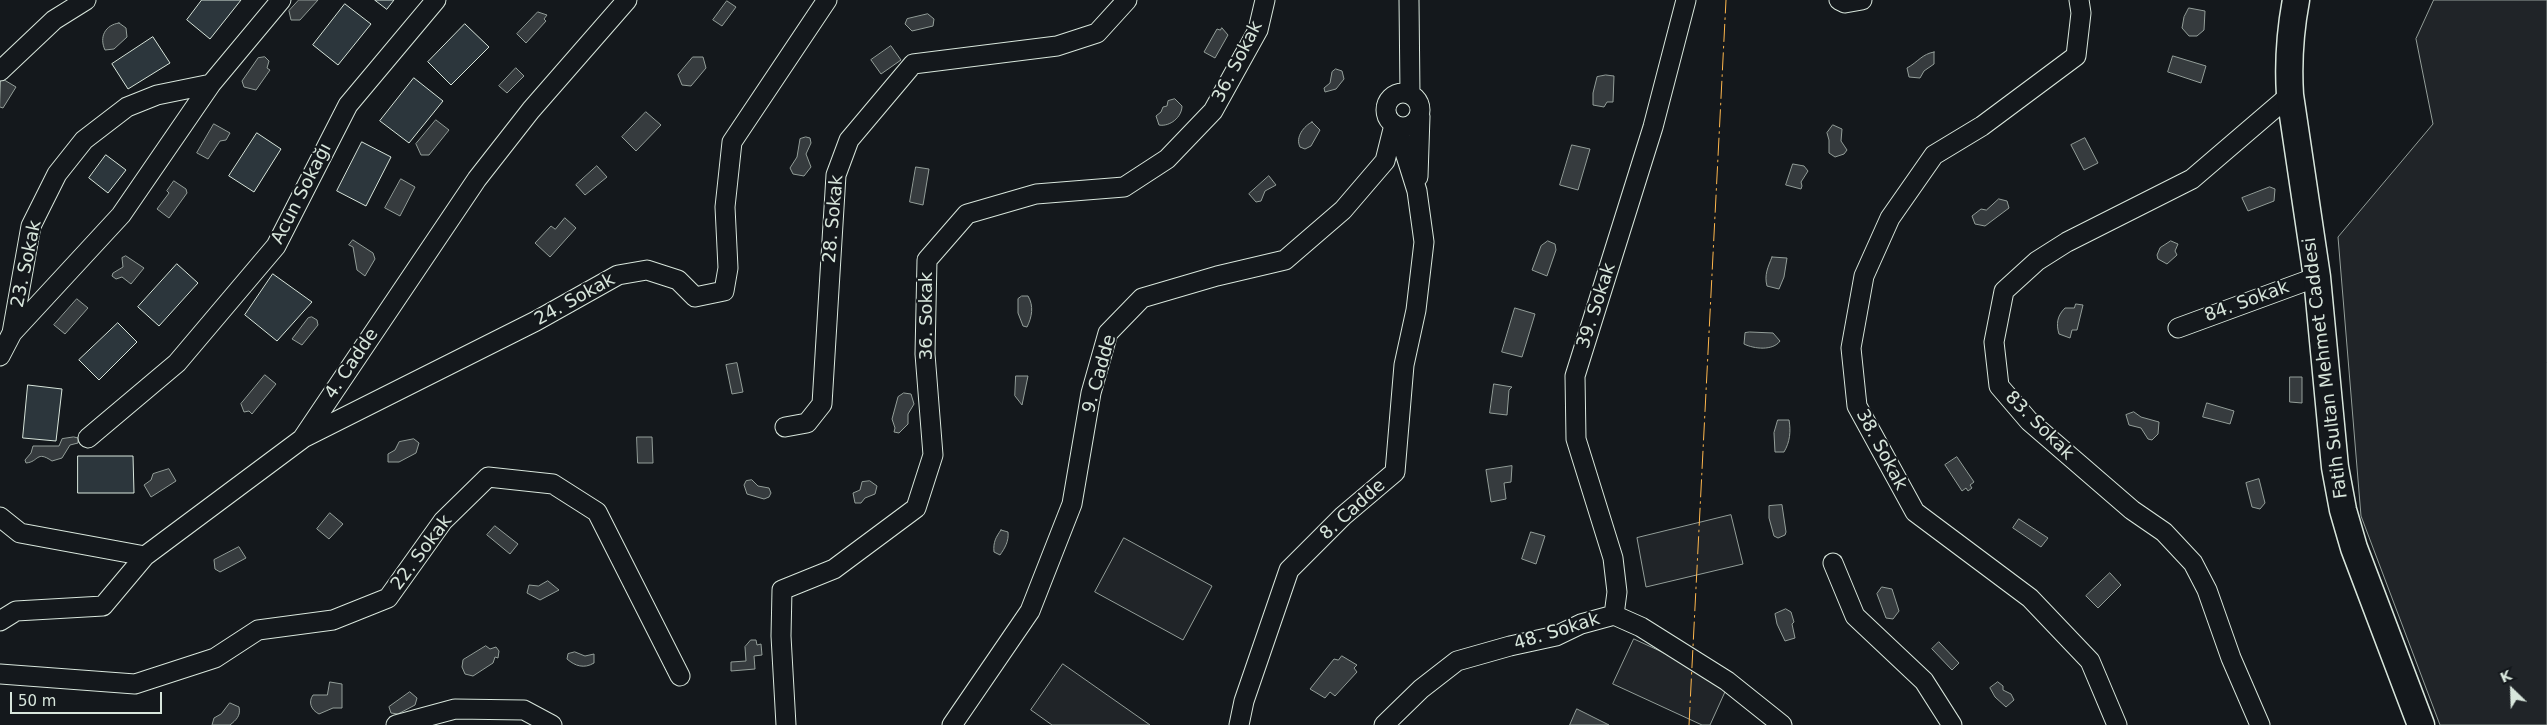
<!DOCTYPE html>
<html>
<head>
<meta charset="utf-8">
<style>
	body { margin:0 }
	#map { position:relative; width:2547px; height:725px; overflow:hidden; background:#14181c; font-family:"DejaVu Sans",sans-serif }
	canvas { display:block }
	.north { position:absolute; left:2487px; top:665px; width:50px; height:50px; -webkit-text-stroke:4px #14181c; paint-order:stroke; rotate:336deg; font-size:14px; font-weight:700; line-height:20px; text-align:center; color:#d8e6dc }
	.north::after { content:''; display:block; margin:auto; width:18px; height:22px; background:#d8e6dc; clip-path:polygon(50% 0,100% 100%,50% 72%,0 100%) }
	.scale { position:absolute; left:10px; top:692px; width:152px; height:22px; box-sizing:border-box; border:2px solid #d8e6dc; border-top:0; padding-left:6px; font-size:15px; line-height:18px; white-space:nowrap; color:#d8e6dc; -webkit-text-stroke:4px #14181c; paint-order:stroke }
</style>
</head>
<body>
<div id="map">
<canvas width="2547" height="725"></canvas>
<div class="north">K</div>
<div class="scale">50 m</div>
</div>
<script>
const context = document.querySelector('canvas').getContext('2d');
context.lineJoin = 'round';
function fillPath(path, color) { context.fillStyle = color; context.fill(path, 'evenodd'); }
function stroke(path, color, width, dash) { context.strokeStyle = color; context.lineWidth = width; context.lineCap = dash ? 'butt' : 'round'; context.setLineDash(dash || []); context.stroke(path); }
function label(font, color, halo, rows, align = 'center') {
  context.font = font + ' "DejaVu Sans",sans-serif'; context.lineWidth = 4; context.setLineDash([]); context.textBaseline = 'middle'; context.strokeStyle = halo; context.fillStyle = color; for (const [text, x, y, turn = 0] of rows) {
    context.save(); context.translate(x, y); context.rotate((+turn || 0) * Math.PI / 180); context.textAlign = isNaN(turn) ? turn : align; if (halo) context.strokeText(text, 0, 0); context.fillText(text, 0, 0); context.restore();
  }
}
const green = new Path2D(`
	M2434 0H2547V725H2440L2361 516 2338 237 2433 124 2416 39Z
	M1731 515 1743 564 1646 587 1637 538Z
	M1124 538 1212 586 1183 640 1095 592Z
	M1634 639 1729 683 1710 725H1702L1613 684Z
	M1063 664 1150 725H1052L1031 710Z`);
const water = new Path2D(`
	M299 0H318L300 20H291L289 11Z
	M727 1 736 7 722 26 713 20Z
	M2189 8 2205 11 2204 30 2197 36H2189L2182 28 2184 17Z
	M538 12 547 15 544 19 546 21 526 43 517 34Z
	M928 14 934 19 933 26 912 31 905 24 907 19Z
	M119 23 126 28 127 37 114 49 105 50C99 37 105 25 119 23Z
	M1222 28 1228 35 1215 58 1204 52 1217 29 1220 30Z
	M891 46 901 60 881 74 871 60Z
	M1934 52V64L1924 71 1920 78 1909 77 1907 68C1918 62 1922 54 1934 52Z
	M2173 56 2206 66 2201 83 2168 72Z
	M265 57 269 61 267 68 270 70 256 90 244 87 242 81 258 58Z
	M693 57H703L706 68 691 86 682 85 678 75Z
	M516 68 524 76 507 93 499 86Z
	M1336 69 1342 71 1344 79 1336 89 1325 92 1324 88 1330 83 1332 72Z
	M1606 75 1614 76 1613 102H1607L1604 107 1593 105V93L1597 77Z
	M1 78 16 87 3 108 0 107Z
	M1175 99 1182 106C1182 117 1170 127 1159 125L1156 116 1161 112 1163 107 1167 106 1168 101Z
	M646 112 661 125 636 151 622 137Z
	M436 120 449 130 429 155H421L416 144Z
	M1312 122 1320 130 1311 146 1305 149 1300 147C1295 137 1304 126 1312 122Z
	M214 124 230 133 226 140 220 141 208 159 197 153Z
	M1833 125 1842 129 1841 141 1847 150 1844 154 1835 157 1829 153V140L1827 133Z
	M806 137 810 138 811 143 806 154 811 167 804 176 793 174 790 168 797 157 800 139Z
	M2085 138 2098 163 2084 170 2071 145Z
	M1572 145 1590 149 1578 190 1560 185Z
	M1793 164 1804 166 1808 171 1801 182 1802 186 1801 189 1786 185Z
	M597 166 607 177 585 195 576 185Z
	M916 167 929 169 923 205 910 202Z
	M1269 176 1276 185 1265 191 1261 201 1256 202 1249 194Z
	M401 179 415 187 400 216 385 208Z
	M174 181 186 189 187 193 169 218 157 209 169 193 167 191Z
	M2270 187 2275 189 2274 201 2248 211 2242 198Z
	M1999 199 2007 201 2009 208 1985 226 1975 224 1972 216 1981 209 1986 210Z
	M565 218 576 228 550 257 535 243 551 226 555 229Z
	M353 240 373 253 375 259 365 276 357 270 353 247 349 245Z
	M1548 241 1555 244 1556 250 1547 276 1532 270 1541 246Z
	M2171 241 2178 244 2175 251 2177 255 2167 264 2158 259 2157 255 2160 248Z
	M126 256 144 268 131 284 122 277 116 279 112 276 113 273 123 267 122 258Z
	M1772 257 1787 258 1784 277 1779 289 1767 286C1764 275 1768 267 1772 257Z
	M1022 296H1028C1034 306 1032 317 1027 327L1023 326 1018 313V299Z
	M77 299 88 308 65 334 54 325Z
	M2076 304 2083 305 2077 330H2072L2070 338 2059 334C2056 324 2057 316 2065 308H2074Z
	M1515 308 1535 314 1522 357 1502 352Z
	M312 317 317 320 318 325 302 345 292 339 308 318Z
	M1750 332 1773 333 1780 341C1773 351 1754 349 1744 344L1745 333Z
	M737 363 743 392 732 394 726 365Z
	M265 375 276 384 252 414 249 411 244 412 241 404Z
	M1016 376H1028L1022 405 1015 396Z
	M2290 377H2302V403L2290 402Z
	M1494 384 1512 387 1509 390 1507 415 1490 413Z
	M904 393 911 394 914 404 908 414V424L899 433 894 432 895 428 892 419 898 397Z
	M2207 403 2234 411 2230 424 2203 417Z
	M2134 412 2141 417 2159 422 2158 434 2152 440 2148 439 2141 428 2129 425 2126 415Z
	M1778 420H1789C1791 431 1790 442 1784 452H1775L1774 433Z
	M74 437 78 438V443L70 445 62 458 52 461C36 450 39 462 26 463L25 460 31 453 33 446H59L62 439Z
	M637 437H652L653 463H638Z
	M414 439 419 443 416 453 399 462H388V454L395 450 399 442Z
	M1957 457 1974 482 1970 485 1972 488 1968 491 1966 488 1962 491 1945 465Z
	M1512 466 1511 482 1504 483 1506 499 1491 502 1486 470Z
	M169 469 176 481 151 497 144 485 151 480 153 474Z
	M2259 479 2265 503 2260 509 2252 507 2246 483Z
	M752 480 758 486 769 488 771 493 769 497 764 499 747 494 744 485 746 481Z
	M870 481 877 486 875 494 865 498 861 503H855L853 493 860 490 862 482Z
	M1782 505 1786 532 1785 535 1778 538 1774 536 1769 518V506Z
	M330 513 343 524 329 539 317 529Z
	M2019 519 2048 538 2041 547 2013 528Z
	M495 526 518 544 510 554 487 535Z
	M1001 530 1008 532C1009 541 1005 548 1000 555L994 552C993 542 996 537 1001 530Z
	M1531 532 1545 536 1536 564 1522 559Z
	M239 547 246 558 220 572 215 569 214 560Z
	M2110 573 2121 585 2098 608 2086 596Z
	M548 581 559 590 540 600 527 593 529 585 538 586Z
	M1882 587 1892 589 1899 611 1893 619 1886 618 1877 594Z
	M1786 609 1791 612 1794 622 1792 624 1795 638 1785 641 1777 624 1775 614Z
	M751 640H756L757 645 761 644 762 655 754 656 755 669 731 671V662L746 661 745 647Z
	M1939 642 1959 663 1952 670 1932 649Z
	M486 646 490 649 496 647 499 651 498 658 495 657 493 663 473 676 465 674 462 667 463 660Z
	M575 652 585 656 594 654V663C584 669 575 666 567 659L568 654Z
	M1342 656 1357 665 1354 668 1357 672 1335 696 1330 692 1325 698 1310 689 1334 659 1338 660Z
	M330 682 342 684V708H333L319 714C311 710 308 702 313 695H327Z
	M1998 682 2003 686V690L2011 694 2014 700 2006 707 1995 697 1990 688Z
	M410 692 417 698 415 705 398 714 391 713 389 707Z
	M230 703 239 707C241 716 236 720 230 725H212L214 718 221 714Z
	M1577 709 1609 725H1570Z`);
const building = new Path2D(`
	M202 0H241L210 39 187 20Z
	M375 0H394L387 9Z
	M345 4 371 24 338 65 313 45Z
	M465 24 489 47 451 85 428 62Z
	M153 37 170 63 128 89 112 64Z
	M414 78 443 101 409 143 380 121Z
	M257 133 281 149 254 192 229 176Z
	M362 142 391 157 366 206 337 191Z
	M106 155 126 170 108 193 89 178Z
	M177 264 198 283 159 326 138 307Z
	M273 274 312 302 277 341 245 315Z
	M118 323 137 342 99 380 79 360Z
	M28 385 62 389 56 441 23 438Z
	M78 456H133L134 493H78Z`);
const street = new Path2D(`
	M1409 0 1410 94
	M1839 0 1845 3 1862 0
	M2079 0 2081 13 2076 56 1982 126 1934 155 1890 218 1864 276 1851 348 1857 406 1915 512 2030 598 2090 661 2117 725
	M0 71 54 20 86 0
	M1386 110a17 17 0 1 1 34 0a17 17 0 1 1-34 0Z
	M1418 177 1420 116
	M2178 328 2317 277
	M12 333 31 226 57 174 84 140 127 107 157 95 211 84
	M0 356 12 333 121 215 211 84 281 0
	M785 427 807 423 822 404 836 175 849 140 913 64 1057 46 1097 33 1127 0
	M88 438 177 363 276 246 348 105 436 0
	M303 438 536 321 618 275 647 270 678 280 695 297 724 291 728 268 725 207 732 142 827 0
	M0 517 20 533 145 556
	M1833 563 1855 616 1924 681 1952 725
	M1614 615 1617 592 1613 558 1576 439 1575 376 1653 127 1686 0
	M0 621 16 611 103 606 145 556 302 439 477 179 531 110 627 0
	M0 674 135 684 215 658 258 630 333 620 388 598 443 521 488 477 553 484 597 512 680 676
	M396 725 455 709 524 710 552 725
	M786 725 781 636 782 590 834 569 916 508 933 455 925 354 927 260 967 214 1036 194 1124 187 1167 159 1213 111 1258 30 1265 0
	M952 725 1030 611 1072 504 1091 393 1108 333 1142 298 1217 276 1285 260 1343 210 1385 161 1394 125
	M1239 725 1244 701 1289 570 1343 516 1395 472 1404 365 1416 310 1424 242 1417 191 1397 127
	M1384 725 1421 689 1457 661 1510 646 1556 636 1581 624 1614 615 1641 627 1727 681 1782 725
	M2260 725 2231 658 2207 590 2193 563 2164 532 2132 510 2029 421 1999 386 1994 342 2004 291 2037 261 2067 242 2192 179 2290 95`);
const secondary = new Path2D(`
	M2296 0C2290 32 2288 63 2290 95L2317 277 2335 467 2343 510 2354 548 2421 725`);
const power = new Path2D(`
	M1689 725 1726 0`);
const streetNames = [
	["36. Sokak",1238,62,-63],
	["Acun Sokağı",302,194,-63],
	["28. Sokak",834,219,-85],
	["23. Sokak",27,264,-78],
	["24. Sokak",575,300,-29],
	["84. Sokak",2247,302,-20],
	["39. Sokak",1597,306,-72],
	["36. Sokak",927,316,-90],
	["4. Cadde",352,364,-56],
	["Fatih Sultan Mehmet Caddesi",2326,368,-97],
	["9. Cadde",1100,374,-74],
	["83. Sokak",2039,426,45],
	["38. Sokak",1881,450,62],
	["8. Cadde",1353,510,-42],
	["22. Sokak",422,553,-53],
	["48. Sokak",1557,632,-17]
];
fillPath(green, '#202428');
stroke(green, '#939e99', 1);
fillPath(water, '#363b3e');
stroke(water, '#939e99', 1);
fillPath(building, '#2c363c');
stroke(building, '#d8e6dc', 1);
stroke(street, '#d8e6dc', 21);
stroke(secondary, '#d8e6dc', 29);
stroke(street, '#14181c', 19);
stroke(secondary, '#14181c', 26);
stroke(power, '#ffb74d', 1, [18, 4, 2.5, 4]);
label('18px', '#d8e6dc', '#14181c', streetNames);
</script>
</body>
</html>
